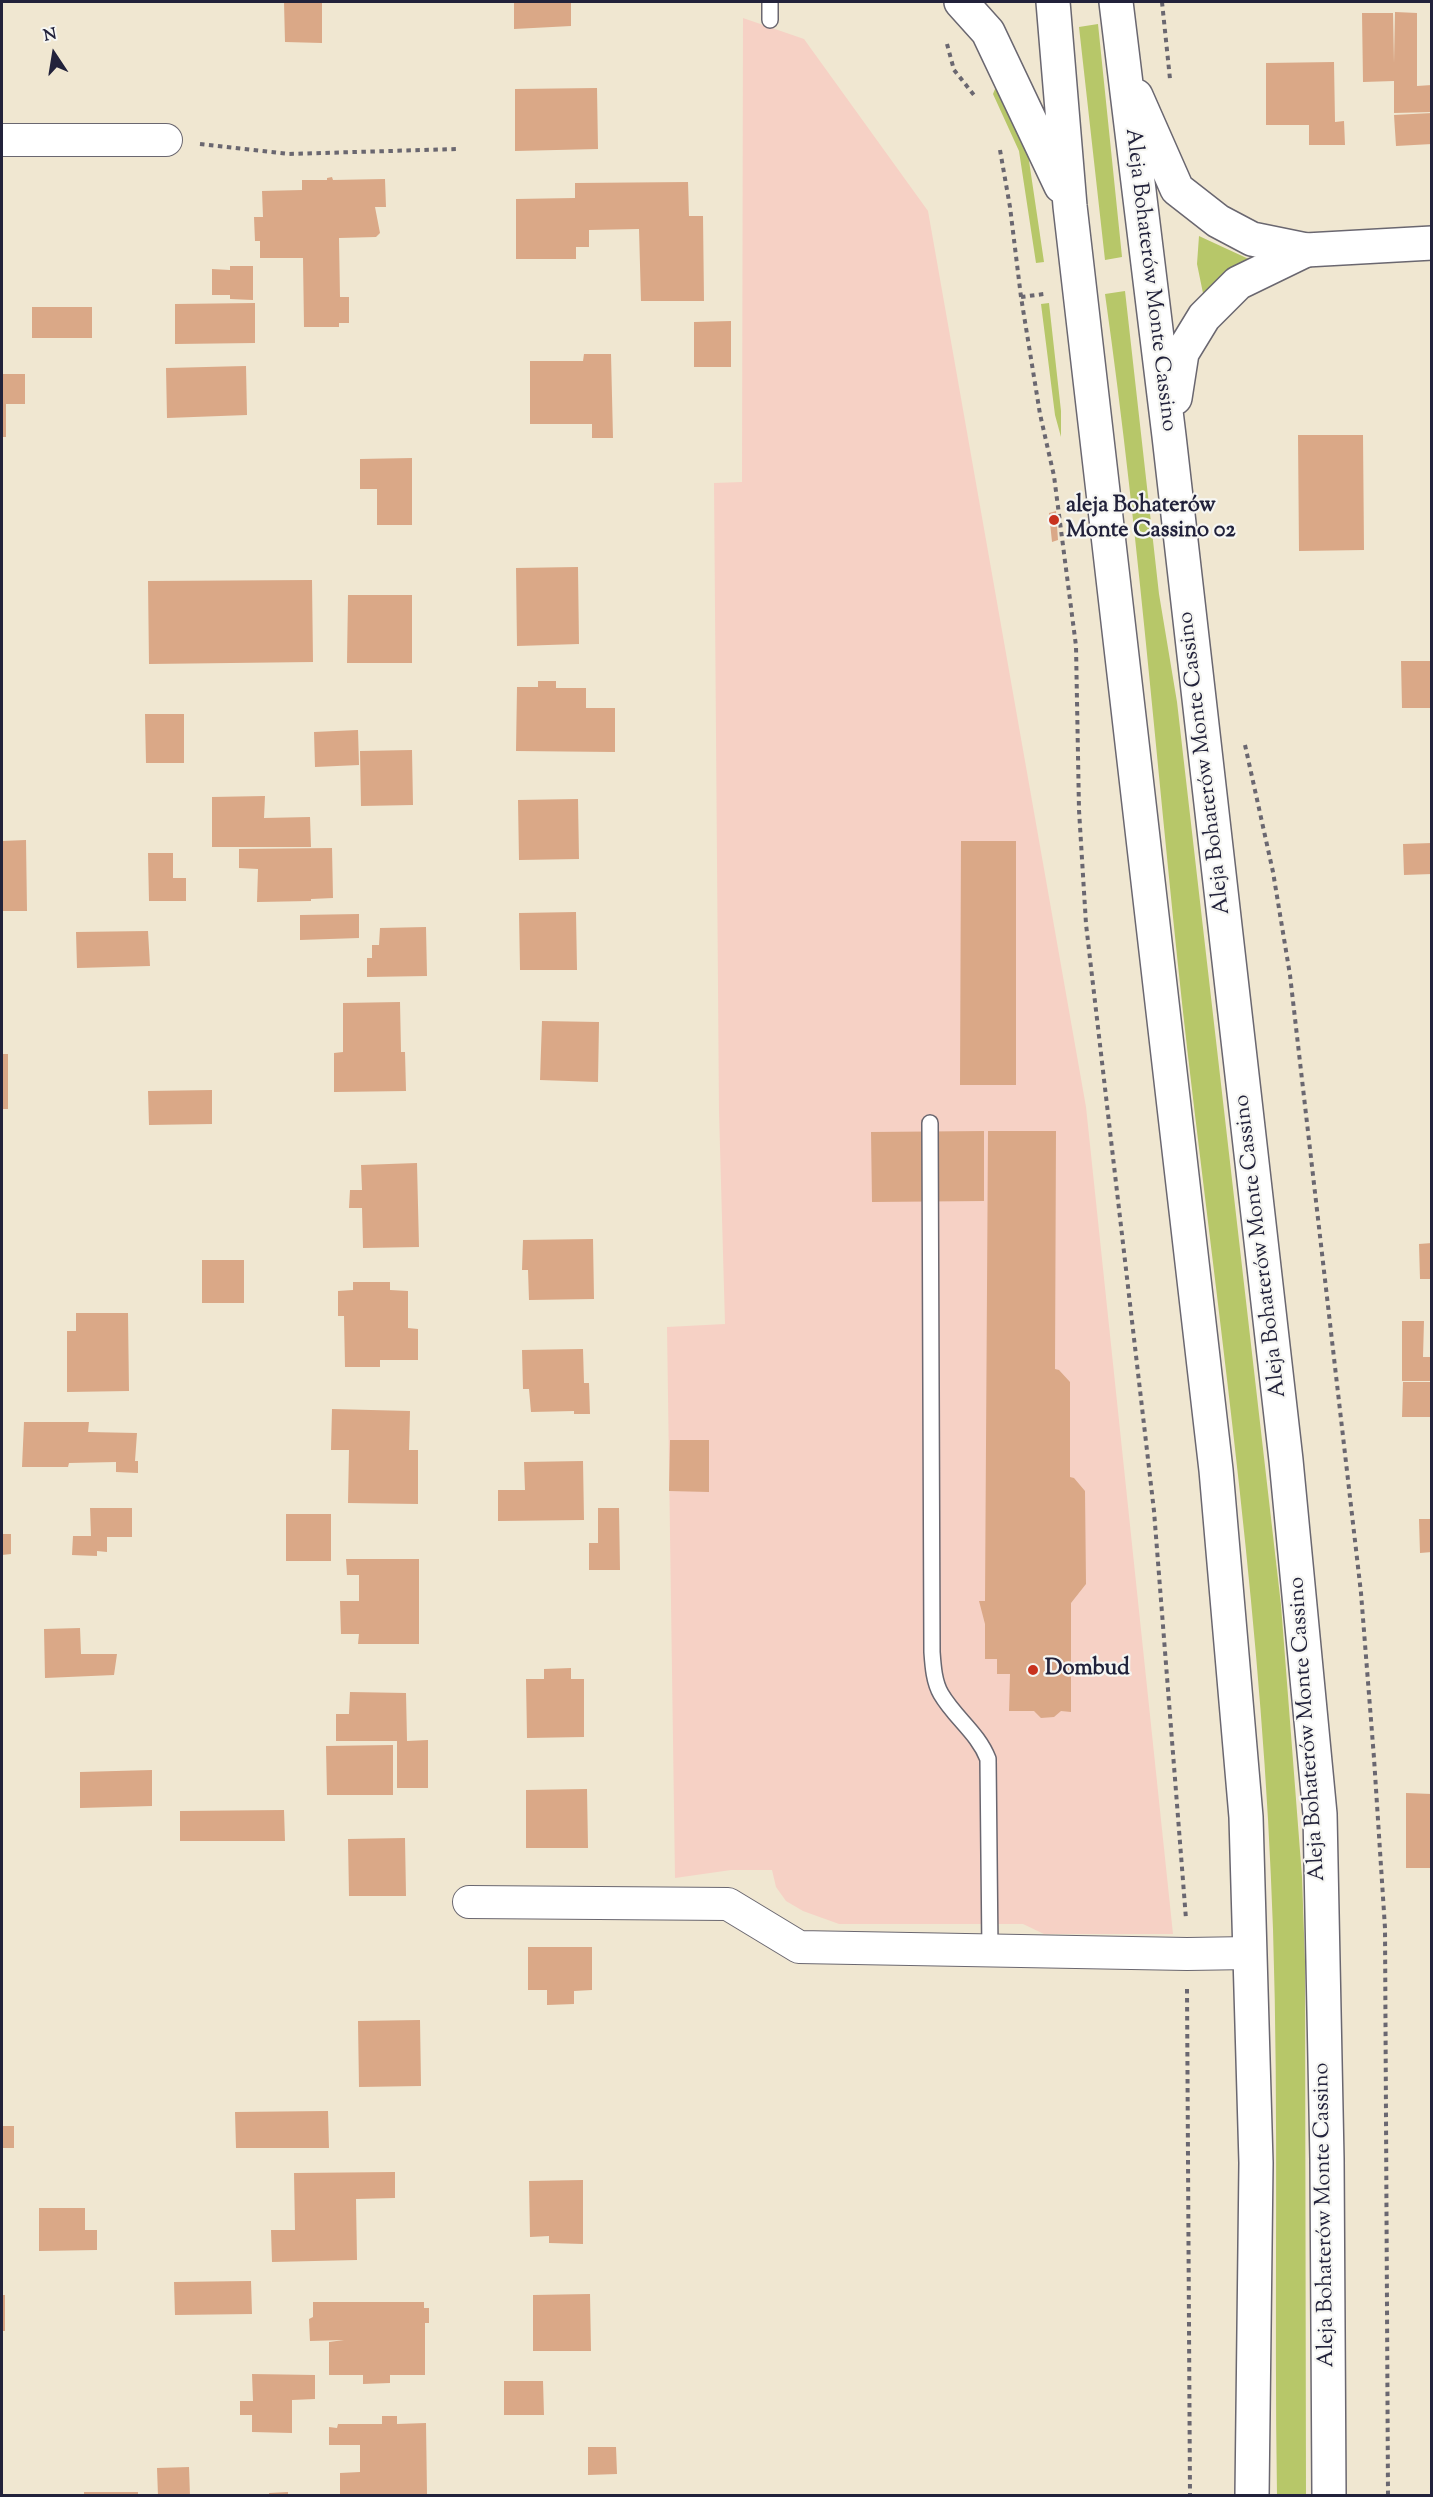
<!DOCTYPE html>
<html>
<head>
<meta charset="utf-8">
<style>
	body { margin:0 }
	#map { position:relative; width:1433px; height:2497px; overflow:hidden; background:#f0e7d1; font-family:"Sorts Mill Goudy",serif }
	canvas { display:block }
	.frame { position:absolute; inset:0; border:3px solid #22223b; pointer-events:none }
	.north { position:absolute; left:24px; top:24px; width:60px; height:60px; -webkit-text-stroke:4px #f6f6f2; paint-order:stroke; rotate:348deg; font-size:16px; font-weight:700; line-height:24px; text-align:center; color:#22223b }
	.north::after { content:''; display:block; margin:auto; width:21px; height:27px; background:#22223b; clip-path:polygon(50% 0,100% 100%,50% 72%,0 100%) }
</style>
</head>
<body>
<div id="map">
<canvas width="1433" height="2497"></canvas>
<div class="frame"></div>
<div class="north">N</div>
</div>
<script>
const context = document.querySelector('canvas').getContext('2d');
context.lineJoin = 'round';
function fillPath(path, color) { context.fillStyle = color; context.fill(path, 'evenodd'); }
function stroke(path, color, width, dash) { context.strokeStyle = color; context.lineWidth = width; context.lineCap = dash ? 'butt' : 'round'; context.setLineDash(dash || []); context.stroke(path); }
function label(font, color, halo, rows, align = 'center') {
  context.font = font + ' "Sorts Mill Goudy",serif'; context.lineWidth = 4.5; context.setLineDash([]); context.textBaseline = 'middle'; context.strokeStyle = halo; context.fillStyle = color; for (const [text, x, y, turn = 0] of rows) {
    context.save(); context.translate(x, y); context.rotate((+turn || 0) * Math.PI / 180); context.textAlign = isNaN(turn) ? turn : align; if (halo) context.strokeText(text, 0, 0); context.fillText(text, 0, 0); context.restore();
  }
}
const built = new Path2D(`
	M743 18 804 39 928 211 1086 1107 1173 1934H1044L1023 1924H839L803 1911 786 1901 776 1887 772 1870H731L675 1878 667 1327 725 1324 719 1112 714 483 742 482Z`);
const green = new Path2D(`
	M1098 24 1122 257 1105 260 1079 27Z
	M997 84 1028 154 1044 262 1036 263 1019 151 993 94Z
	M1199 236 1253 261 1204 298 1197 264Z
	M1125 291 1159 594 1177 702 1281 1605 1302 1877 1305 1962 1306 2495H1277C1274 2307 1279 2118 1273 1929 1264 1637 1222 1346 1188 1056 1159 802 1141 547 1105 294Z
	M1049 303 1061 411V437L1055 415 1041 304Z`);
const building = new Path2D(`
	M284 2H322V43L285 42Z
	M514 2H571V26L514 29Z
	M1395 12 1417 13V86L1432 85V112L1394 113V81L1363 82 1362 13H1393L1394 63Z
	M1334 62 1335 122 1344 121 1345 145H1309V125H1266V63Z
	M597 88 598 149 515 151V89Z
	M1432 113V144L1396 146 1394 115Z
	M332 177 333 180 385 179 386 207H375L380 233 376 237 339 238 340 297H349V323H339V327H304L303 258H260V241H255L254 217H263L262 191 302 190V180H327V178Z
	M688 182 689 216H703L704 301H641L639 229 589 230V247H576V259H516V199L575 198V183Z
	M230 266H253V300L230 299V295H212V269L230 270Z
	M255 303V343L175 344V304Z
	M32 307H92V338H32Z
	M731 321V367H694V322Z
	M584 354H611L613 438H592V424H530V361H583Z
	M246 366 247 415 167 418 166 368Z
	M2 374H25V404H6V437H2Z
	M1298 435H1363L1364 550 1299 551Z
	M412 458V525H377V489H360V459Z
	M1056 511 1058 540 1052 542 1049 513Z
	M578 567 579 644 517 646 516 568Z
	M312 580 313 662 149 664 148 581Z
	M348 595H412V663H347Z
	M1401 661H1432V708H1402Z
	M538 681H556V688H586V708H615V752L516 751 517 687H538Z
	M145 714H184V763H146Z
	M358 730 359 765 315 767 314 732Z
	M412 750 413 805 361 806 360 751Z
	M265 796 264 818 310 817 311 847H212V797Z
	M578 799 579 859 519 860 518 800Z
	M26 840 27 911H2V841Z
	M961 841H1016V1085H960Z
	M1432 843V874L1404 875 1403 844Z
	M332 848 333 898 311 899V901L257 902 258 869 239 868V849Z
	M148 853H173V878H186V901H149Z
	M576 912 577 970H520L519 913Z
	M359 914V938L300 940V915Z
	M426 927 427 976 367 977V958H372V945H379L380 928Z
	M148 931 150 966 77 968 76 932Z
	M400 1002 401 1052H405L406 1091 334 1092V1053L343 1052V1003Z
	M542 1021 599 1022 598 1082 540 1080Z
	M2 1054H8V1109H2Z
	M212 1090V1124L149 1125 148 1091Z
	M984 1131V1201L872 1202 871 1132Z
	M988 1131H1056L1055 1369 1059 1370 1070 1382V1477L1074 1478 1085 1491 1086 1584 1071 1603V1712L1061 1711 1054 1717 1041 1718 1034 1711H1009L1010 1674H997V1659H985V1624L979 1601H985Z
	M417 1163 419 1247 363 1248 362 1208H349L350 1190H362L361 1165Z
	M593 1239 594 1299 529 1300 528 1270H522L523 1240Z
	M1432 1243V1279H1420L1419 1244Z
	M202 1260H244V1303H202Z
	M353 1282H390V1290L408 1291V1328L418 1329V1360H380V1367H345L344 1316H338V1291L353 1290Z
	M76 1313H128L129 1391 67 1392V1331H76Z
	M1402 1321H1424L1423 1357H1432V1381H1402Z
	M583 1349 584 1383H589L590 1414H574V1411L531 1412 529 1389H523L522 1350Z
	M1403 1382H1432V1417H1402Z
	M332 1409 410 1411 409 1450H418V1504L348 1503 349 1450H331Z
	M24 1422H89L88 1432 137 1433 135 1461H138V1473L116 1472V1462L69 1463 68 1467H22Z
	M670 1440H709V1492L669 1491Z
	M583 1461 584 1520 498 1521V1490H525L524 1462Z
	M90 1508H132V1537H107V1552L97 1551V1556L72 1555 73 1536H91Z
	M598 1508H619L620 1570H589V1543H598Z
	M286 1514H331V1561H286Z
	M1419 1519H1432V1552L1420 1553Z
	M2 1534H11V1554L2 1555Z
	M346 1559H419V1644H358L359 1634H341L340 1601H359V1575H347Z
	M80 1628 81 1654H117L114 1675 45 1678 44 1629Z
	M571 1668V1679H584V1737L527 1738 526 1679H544V1669Z
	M350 1692 406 1693 407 1741 428 1740V1788H397V1741H336V1714H349Z
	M393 1745V1795H327L326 1746Z
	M152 1770V1806L80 1808V1772Z
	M587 1789 588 1848H526V1790Z
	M1406 1793 1432 1794V1868H1406Z
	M284 1810 285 1841H180V1811Z
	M405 1838 406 1896H349L348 1839Z
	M528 1947H592V1990L574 1991V2004L547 2005V1990H528Z
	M420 2020 421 2086 359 2087 358 2021Z
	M328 2111 329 2148H236L235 2112Z
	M2 2126H14V2148H2Z
	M395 2172V2198L356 2199 357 2260 272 2262 271 2230H295L294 2173Z
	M583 2180V2244L549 2243V2236L530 2237 529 2181Z
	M39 2208H85V2230H97V2250L39 2251Z
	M251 2281 252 2314 175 2315 174 2282Z
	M590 2294 591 2351H533V2295Z
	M2 2295H5V2331H2Z
	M313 2302H424V2308H429V2323H425V2375H390V2383L363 2384V2375H329V2342L344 2340 310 2341 309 2319 313 2317Z
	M252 2374 315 2375V2399L292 2400V2433L252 2432V2415H240V2401H253Z
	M504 2381H543L544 2415H504Z
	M382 2416H397V2424L426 2423 427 2494 340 2495V2473L360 2472V2445H329V2427L337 2428 338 2424H382Z
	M588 2447H616L617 2474 588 2475Z
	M189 2467 190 2496H158L157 2468Z
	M84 2492H138V2496H84Z
	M288 2492V2496H269V2493Z`);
const path = new Path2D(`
	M1162 2 1170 79
	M947 44 954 70 974 95
	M200 144 289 154 456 149
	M1000 150 1010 207 1021 297 1040 414 1054 476 1076 646 1079 810 1086 924 1154 1511 1186 1919
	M1021 297 1044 294
	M1245 745 1273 872 1290 975 1361 1593 1374 1758 1385 1928 1388 2496
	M1187 1989 1190 2496`);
const service = new Path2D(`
	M770 2V20
	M930 1123 932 1652C933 1666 934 1682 941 1694 955 1718 978 1733 988 1759L990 1951`);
const minor = new Path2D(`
	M2 140H166
	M469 1902 728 1904 799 1947 1187 1954 1250 1953`);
const tertiary = new Path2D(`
	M1306 250 1432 243`);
const primary = new Path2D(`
	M961 2 988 32 1061 186
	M1053 2 1070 206 1216 1470 1246 1817 1256 2163 1252 2496
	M1116 2 1169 436 1286 1460 1320 1814 1327 2159 1329 2496
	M1136 96 1177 189 1218 221 1252 239 1306 250
	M1175 398 1182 353 1204 317 1238 283 1306 250`);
const markers = [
	[1054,520,6,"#c8321e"],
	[1033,1670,6,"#c8321e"]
];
const streetNames = [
	["Aleja Bohaterów Monte Cassino",1149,280,83],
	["Aleja Bohaterów Monte Cassino",1206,763,-97],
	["Aleja Bohaterów Monte Cassino",1262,1246,-97],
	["Aleja Bohaterów Monte Cassino",1309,1729,-94],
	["Aleja Bohaterów Monte Cassino",1326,2215,-91]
];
const poiNames = [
	["aleja Bohaterów",1066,507],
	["Monte Cassino 02",1066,532],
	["Dombud",1045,1670]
];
fillPath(built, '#f6d1c5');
fillPath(green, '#b7c769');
fillPath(building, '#daa887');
stroke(service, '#6a6770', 18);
stroke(minor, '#6a6770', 34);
stroke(tertiary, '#6a6770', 36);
stroke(primary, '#6a6770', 36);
stroke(path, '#6a6770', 4, [4.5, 4.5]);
stroke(service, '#fff', 15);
stroke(minor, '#fff', 32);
stroke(tertiary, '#fff', 33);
stroke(primary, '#fff', 33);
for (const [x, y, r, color] of markers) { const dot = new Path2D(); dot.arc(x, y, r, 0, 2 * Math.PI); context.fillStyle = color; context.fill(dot); stroke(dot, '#f6f6f2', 2); }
label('22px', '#22223b', '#f6f6f2', streetNames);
label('bold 22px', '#22223b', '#f6f6f2', poiNames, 'left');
</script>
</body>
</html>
